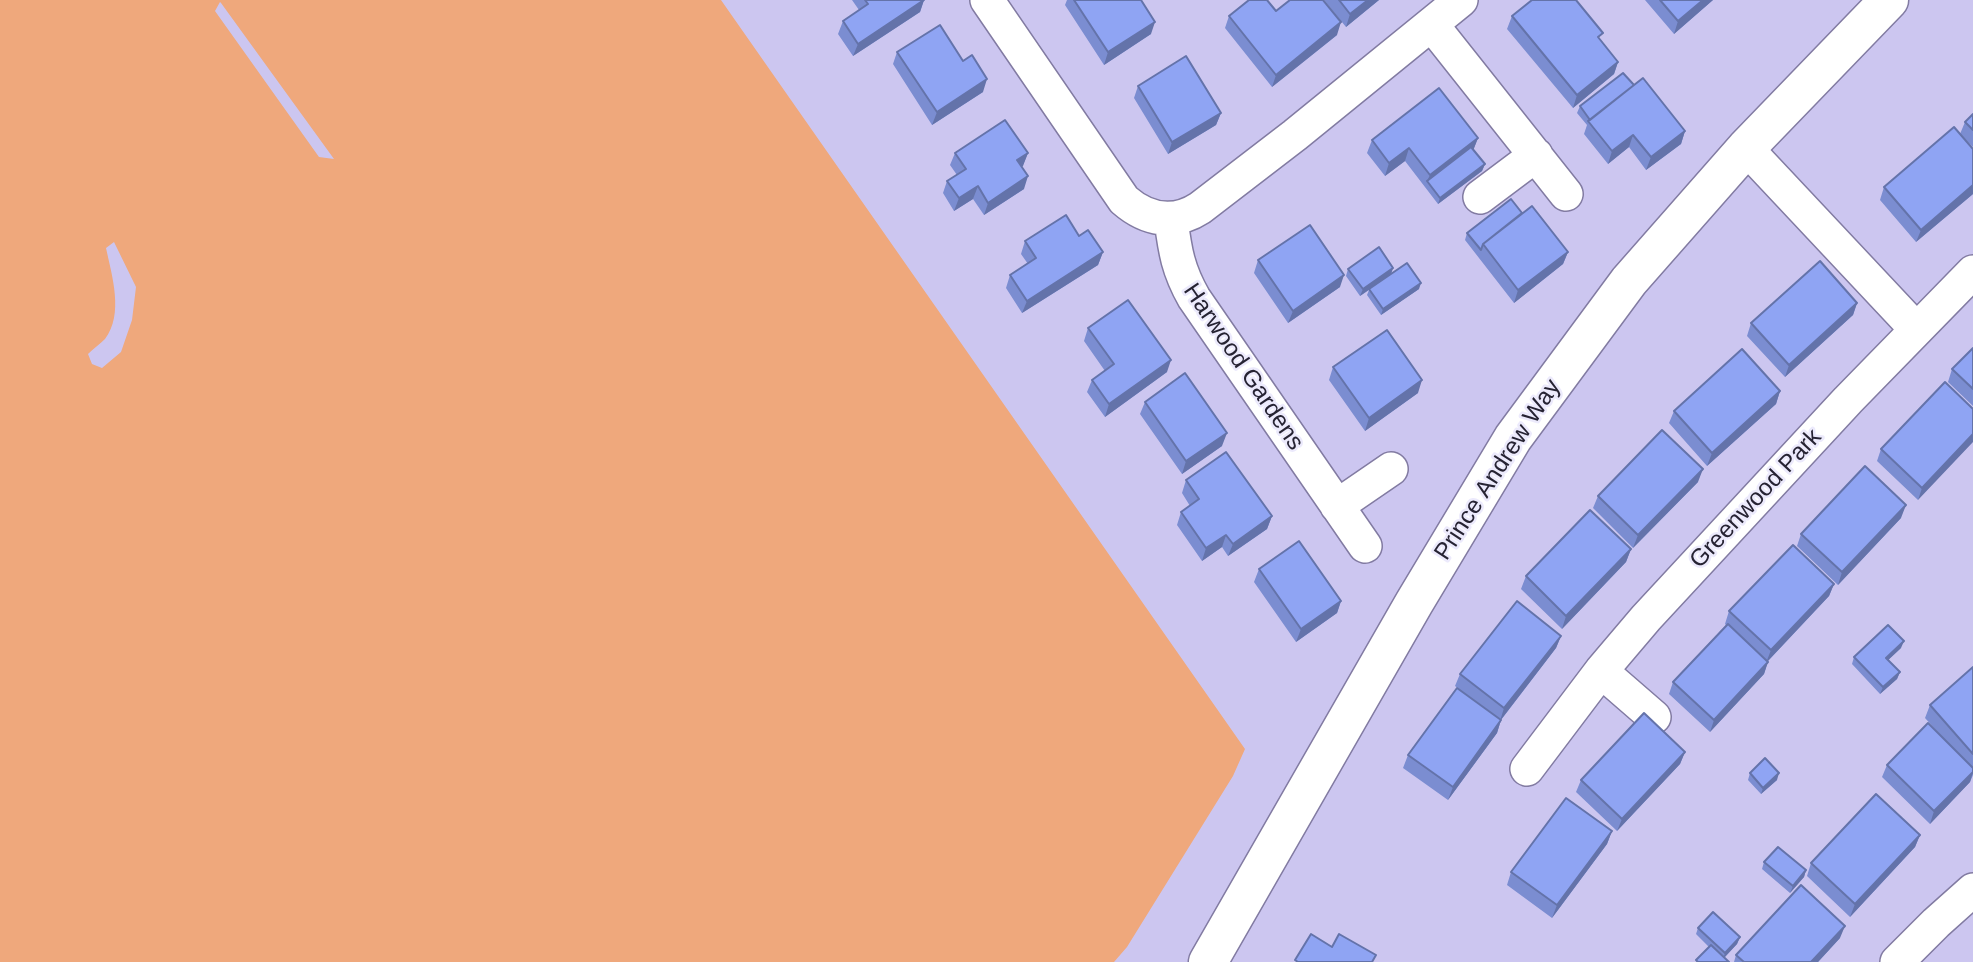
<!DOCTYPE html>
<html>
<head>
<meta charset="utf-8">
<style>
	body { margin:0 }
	canvas { display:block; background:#ccc6f0 }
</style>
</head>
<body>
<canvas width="1973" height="962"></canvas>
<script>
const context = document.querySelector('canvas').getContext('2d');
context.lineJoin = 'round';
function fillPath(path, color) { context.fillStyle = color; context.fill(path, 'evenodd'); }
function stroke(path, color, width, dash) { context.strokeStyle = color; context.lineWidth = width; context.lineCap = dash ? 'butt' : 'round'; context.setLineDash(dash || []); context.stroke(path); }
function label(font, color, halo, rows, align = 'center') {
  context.font = font + ' Helvetica,sans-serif'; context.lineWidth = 5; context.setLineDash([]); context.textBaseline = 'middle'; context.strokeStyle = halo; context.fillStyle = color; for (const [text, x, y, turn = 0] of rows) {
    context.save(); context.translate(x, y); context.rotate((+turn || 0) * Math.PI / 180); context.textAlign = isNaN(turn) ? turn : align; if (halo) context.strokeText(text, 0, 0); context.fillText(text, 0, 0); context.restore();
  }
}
const green = new Path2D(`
	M0 0H721L1245 749 1233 776 1127 947 1114 962H0ZM220 2 221 3 334 159 319 157 215 11ZM114 242 136 287 132 320 121 352 102 368 92 364 88 354C93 349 100 344 105 339 124 314 112 276 106 248Z`);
const minor = new Path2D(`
	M987 0 1124 200C1147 220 1174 225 1200 208L1295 135 1461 0
	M1432 25 1566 194
	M1746 148 1916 329
	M1480 197 1536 155
	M1171 220C1175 251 1178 270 1194 298L1365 546
	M1337 506 1391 469
	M1601 671 1654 717
	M1527 769 1601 671 1646 618 1848 400 1973 272
	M1897 962 1936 923 1973 890`);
const tertiary = new Path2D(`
	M1208 962 1414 603 1513 438 1629 281 1746 148 1889 0`);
const wall = new Path2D(`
	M852 0H924L920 12 853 56 838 34 843 21 859 10Z
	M1067 0H1141L1151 34 1104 65 1065 5Z
	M1324 0H1379L1346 27Z
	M1645 0H1713L1674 34Z
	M1276 11 1337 35 1272 87 1225 28 1229 16Z
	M1512 16 1618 62 1614 74 1573 108 1507 29Z
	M897 52 983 92 932 125 893 64Z
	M1634 85 1685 131 1681 144 1646 170 1629 147 1608 164 1584 134 1587 125 1577 113 1580 106Z
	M1138 86 1221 113 1216 125 1168 154 1134 98Z
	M1973 114V147L1963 138 1973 149V194L1916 242 1880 200 1884 187 1960 134 1965 122Z
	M1478 138 1473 150 1485 164 1482 171 1438 204 1405 161 1385 176 1367 153 1372 140Z
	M955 153H1028L1022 167 1024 189 984 215 973 199 954 211 943 193 947 181 957 175 950 165Z
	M1522 213 1568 252 1563 264 1514 303 1465 240 1467 233Z
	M1079 236 1103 252 1098 265 1022 313 1006 288 1010 275 1028 264 1021 254 1025 241Z
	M1258 260 1340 287 1288 323 1254 273Z
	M1393 268 1391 274 1419 289 1381 315 1367 295 1369 290 1360 296 1346 276 1348 269Z
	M1857 303 1853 315 1785 377 1747 336 1751 323Z
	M1088 328 1167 372 1105 417 1087 392 1092 380 1105 371 1084 341Z
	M1973 348V406L1948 382 1952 369Z
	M1333 367 1418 393 1365 431 1329 380Z
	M1780 391 1776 404 1707 466 1669 423 1674 411Z
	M1145 402 1222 446 1182 474 1140 414Z
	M1973 409 1918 500 1877 461 1881 449Z
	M1186 480 1272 516 1267 529 1228 556 1222 547 1202 561 1177 525 1181 512 1190 506 1182 493Z
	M1698 482 1633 548 1593 508 1598 496Z
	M1901 518 1838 585 1797 546 1801 534Z
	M1631 549 1626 562 1562 629 1521 589 1526 576Z
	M1259 569 1341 601 1337 613 1296 642 1254 582Z
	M1834 584 1829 596 1768 661 1764 674 1710 732 1669 694 1673 682 1726 625 1725 624 1729 611Z
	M1561 636 1556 648 1501 720 1497 733 1448 800 1403 768 1408 755 1459 689 1455 686 1460 674Z
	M1901 648 1888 660 1900 672 1897 679 1880 694 1852 664 1854 657Z
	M1973 667V775L1970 782 1930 824 1882 777 1887 765 1945 740 1925 718 1930 705Z
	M1685 752 1680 764 1617 831 1576 792 1581 780Z
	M1750 773 1777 780 1761 794 1748 780Z
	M1612 831 1607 844 1552 918 1507 885 1511 872Z
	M1920 835 1915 847 1850 917 1807 876 1811 863Z
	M1764 862 1806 870 1804 877 1790 893 1762 869Z
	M1698 928 1740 937 1737 944 1724 958 1729 962H1696L1709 947 1696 934Z
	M1840 938 1818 962H1734L1736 955Z`);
const shadedWall = new Path2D(`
	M924 0 920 12 853 56 858 44Z
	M1368 0H1379L1346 27 1350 14Z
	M1703 0H1713L1674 34 1678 21Z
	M1155 22 1151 34 1104 65 1108 52Z
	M1341 22 1337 35 1272 87 1276 75Z
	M1618 62 1614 74 1573 108 1577 95Z
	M987 79 983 92 932 125 937 112Z
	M1221 113 1216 125 1168 154 1172 142Z
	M1685 131 1681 144 1646 170 1651 157Z
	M1633 135 1629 147 1608 164 1612 151Z
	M1478 138 1473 151 1427 181 1430 175Z
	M1409 148 1405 161 1385 176 1389 163Z
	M1028 153 1023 166 1013 173 1017 160Z
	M1485 164 1482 171 1438 204 1440 198Z
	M1028 176 1024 189 984 215 988 203Z
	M1973 185V194L1916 242 1921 230Z
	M978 186 973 199 954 211 959 198Z
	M1103 252 1098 265 1022 313 1027 301Z
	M1568 252 1563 264 1514 303 1518 290Z
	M1393 268 1391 274 1360 296 1363 289Z
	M1344 275 1340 287 1288 323 1293 311Z
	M1421 283 1419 289 1381 315 1383 309Z
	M1857 303 1853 315 1785 377 1789 365Z
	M1171 360 1167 372 1105 417 1109 404Z
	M1422 380 1418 393 1365 431 1369 418Z
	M1780 391 1776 404 1707 466 1712 453Z
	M1227 433 1222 446 1182 474 1186 461Z
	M1973 434V442L1918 500 1922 488Z
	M1703 469 1698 482 1633 548 1638 535Z
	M1906 505 1901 518 1838 585 1842 572Z
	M1272 516 1267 529 1228 556 1233 544Z
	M1226 535 1222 547 1202 561 1206 548Z
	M1631 549 1626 562 1562 629 1566 616Z
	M1834 584 1829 596 1766 663 1771 650Z
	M1341 601 1337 613 1296 642 1301 629Z
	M1561 636 1556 648 1500 721 1504 708Z
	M1904 641 1901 648 1884 664 1886 658Z
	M1768 662 1764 674 1710 732 1714 720Z
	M1900 672 1897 679 1880 694 1883 687Z
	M1501 720 1497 733 1448 800 1453 787Z
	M1685 752 1680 764 1617 831 1622 819Z
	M1973 772 1970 782 1930 824 1934 811Z
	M1779 773 1777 780 1761 794 1763 788Z
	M1612 831 1607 844 1552 918 1557 905Z
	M1920 835 1915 847 1850 917 1855 904Z
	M1806 870 1804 877 1790 893 1793 886Z
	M1845 926 1840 938 1818 962H1811Z
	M1740 937 1737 944 1723 959 1725 953Z`);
const building = new Path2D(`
	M865 0H924L858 44 843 21 868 4Z
	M1074 0H1141L1155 22 1108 52Z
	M1249 0H1267L1276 11 1290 0H1323L1341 22 1276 75 1229 16Z
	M1339 0H1368L1350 14Z
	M1532 0H1576L1603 33 1598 37 1618 62 1577 95 1512 16Z
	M1660 0H1703L1678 21Z
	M940 25 963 61 972 55 987 79 937 112 897 52Z
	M1186 56 1221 113 1172 142 1138 86Z
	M1623 73 1634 85 1590 120 1580 106Z
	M1643 78 1685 131 1651 157 1633 135 1612 151 1588 121Z
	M1439 88 1478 138 1430 175 1409 148 1389 163 1372 140Z
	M1973 114V130L1965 122Z
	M1005 120 1028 153 1017 160 1028 176 988 203 978 186 959 198 947 181 966 169 955 153Z
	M1954 127 1973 149V185L1921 230 1884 187Z
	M1471 147 1485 164 1440 198 1427 181Z
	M1511 199 1522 213 1483 244 1481 250 1467 233Z
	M1532 206 1568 252 1518 290 1483 244Z
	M1066 215 1079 236 1088 230 1103 252 1027 301 1010 275 1036 258 1025 241Z
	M1310 225 1344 275 1293 311 1258 260Z
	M1379 247 1393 268 1363 289 1348 269Z
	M1820 261 1857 303 1789 365 1751 323Z
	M1407 263 1421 283 1383 309 1369 289Z
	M1128 300 1171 360 1109 404 1092 380 1114 364 1088 328Z
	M1387 330 1422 380 1369 418 1333 367Z
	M1973 348V389L1952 369Z
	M1742 349 1780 391 1712 453 1674 411Z
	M1185 373 1227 433 1186 461 1145 402Z
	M1945 382 1973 409V434L1922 488 1881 449Z
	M1662 430 1703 469 1638 535 1598 496Z
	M1226 452 1272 516 1233 544 1226 535 1206 548 1181 512 1199 499 1186 480Z
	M1865 466 1906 505 1842 572 1801 534Z
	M1590 510 1631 549 1566 616 1526 576Z
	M1299 541 1341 601 1301 629 1259 569Z
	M1793 545 1834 584 1771 650 1729 611Z
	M1517 601 1561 636 1504 708 1460 674Z
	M1728 624 1768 662 1714 720 1673 682Z
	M1888 625 1904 641 1886 658 1900 672 1883 687 1854 657Z
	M1973 667V754L1930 705Z
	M1457 688 1501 720 1453 787 1408 755Z
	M1644 713 1685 752 1622 819 1581 780Z
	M1928 723 1973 768V772L1934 811 1887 765Z
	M1765 758 1779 773 1763 788 1750 773Z
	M1876 794 1920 835 1855 904 1811 863Z
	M1566 798 1612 831 1557 905 1511 872Z
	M1778 847 1806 870 1793 886 1764 862Z
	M1801 885 1845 926 1811 962H1744L1736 955Z
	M1713 912 1740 937 1725 953 1698 928Z
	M1311 934 1332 947 1339 934 1376 955 1372 962H1298L1295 960Z
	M1711 945 1729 962H1698L1696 960Z`);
const streetNames = [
	["Harwood Gardens",1243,367,56],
	["Prince Andrew Way",1498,470,-57],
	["Greenwood Park",1756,499,-47]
];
fillPath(green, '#efa87c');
stroke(minor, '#827ba2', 36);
stroke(tertiary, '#827ba2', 41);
stroke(minor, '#fff', 33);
stroke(tertiary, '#fff', 38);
fillPath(wall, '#7b8dd1');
fillPath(shadedWall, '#6473aa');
fillPath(building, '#8fa4f3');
stroke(building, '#6473aa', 2);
label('24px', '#262333', '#eceafc', streetNames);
</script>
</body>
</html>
